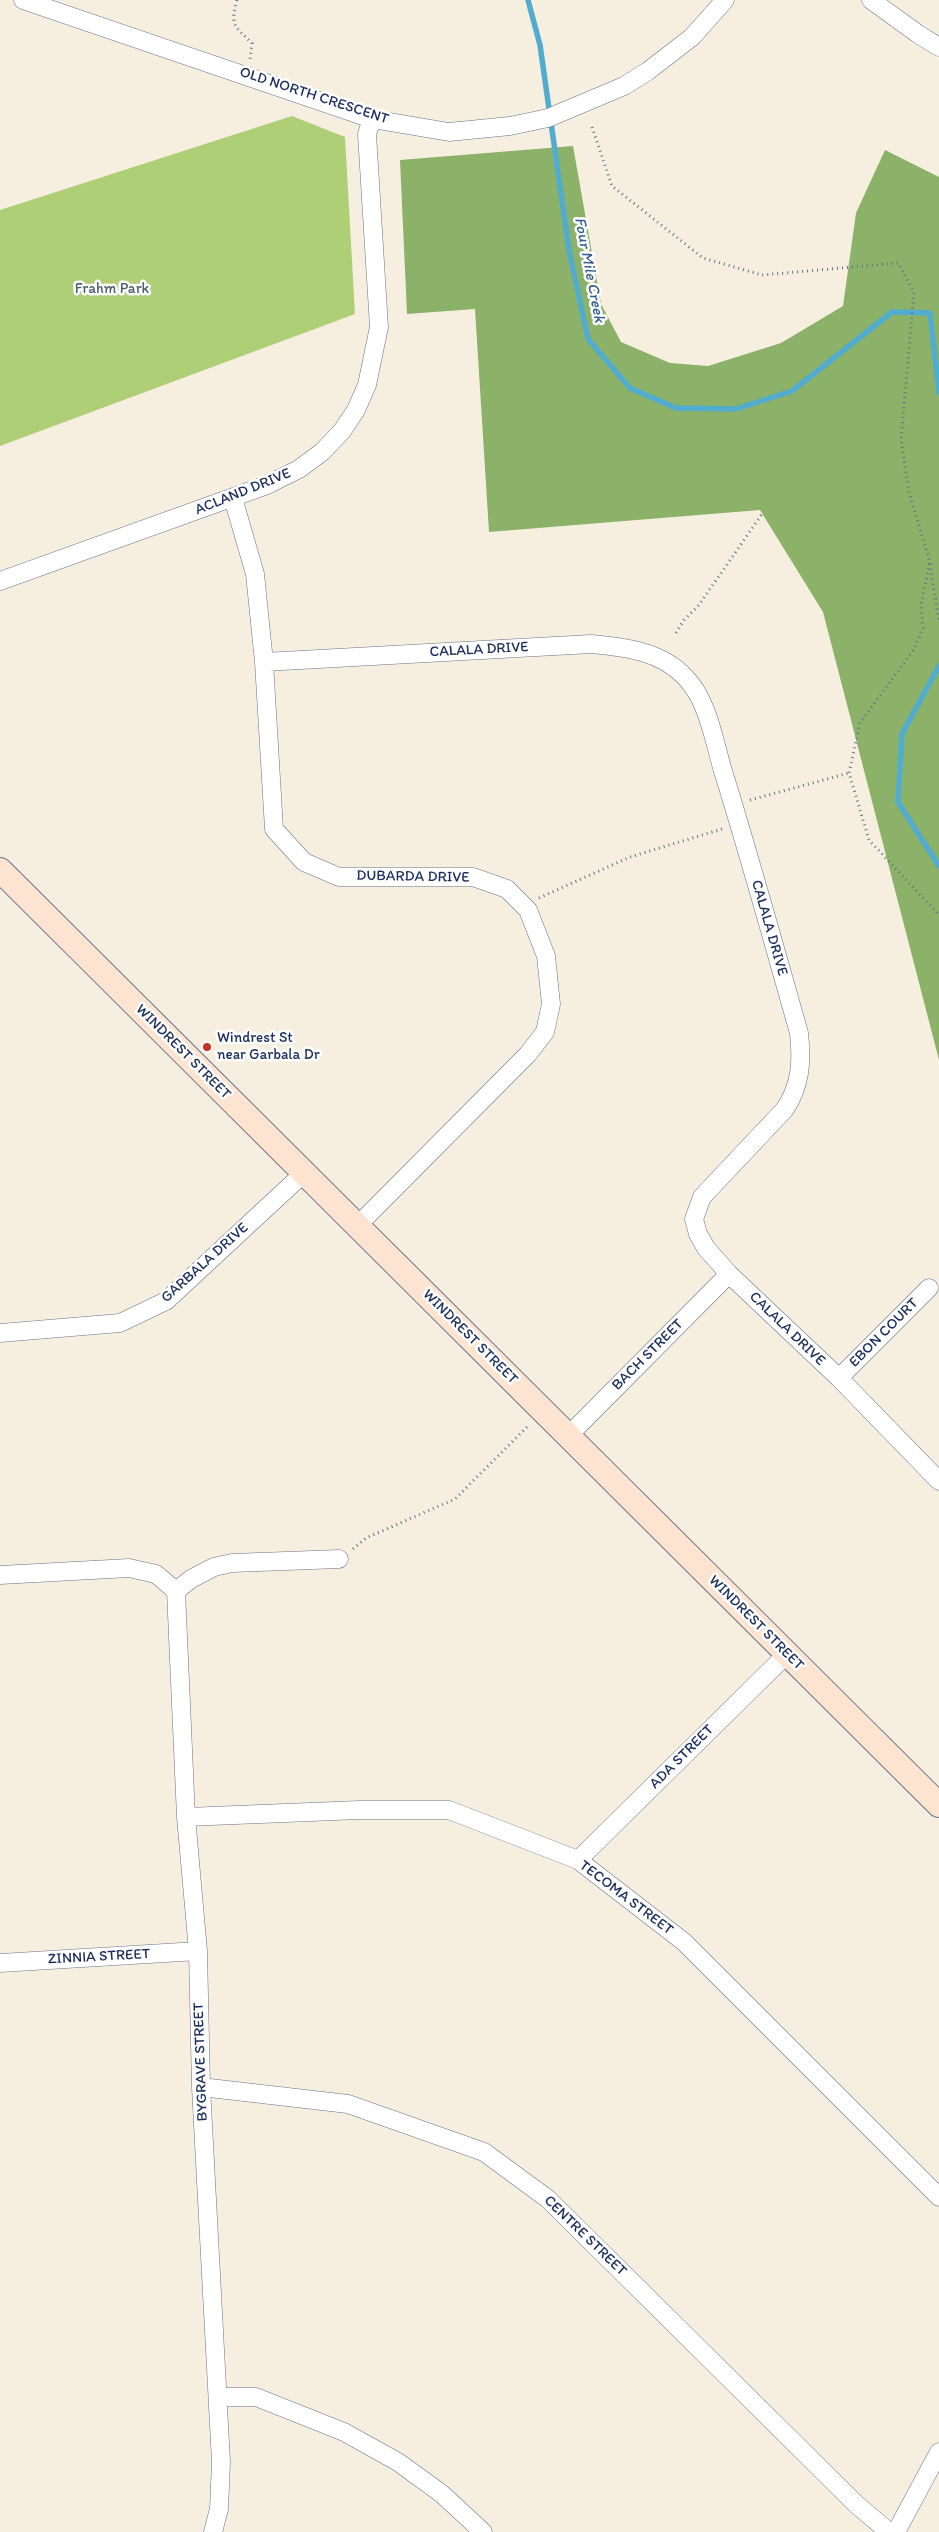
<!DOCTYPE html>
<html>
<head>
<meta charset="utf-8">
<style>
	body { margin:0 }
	canvas { display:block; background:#f6efdf }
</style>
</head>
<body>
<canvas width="939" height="2532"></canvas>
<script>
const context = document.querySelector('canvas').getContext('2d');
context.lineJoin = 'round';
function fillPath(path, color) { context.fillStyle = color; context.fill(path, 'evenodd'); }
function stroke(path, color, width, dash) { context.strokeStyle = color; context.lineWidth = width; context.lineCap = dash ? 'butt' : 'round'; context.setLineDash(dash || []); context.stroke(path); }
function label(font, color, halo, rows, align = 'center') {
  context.font = font + ' Itim,sans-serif'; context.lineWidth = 5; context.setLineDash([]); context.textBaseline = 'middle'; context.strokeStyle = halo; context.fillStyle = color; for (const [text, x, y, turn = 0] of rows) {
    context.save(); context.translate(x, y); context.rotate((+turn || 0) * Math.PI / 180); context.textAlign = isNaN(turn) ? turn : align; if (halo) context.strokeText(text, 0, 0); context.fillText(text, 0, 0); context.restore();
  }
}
const green = new Path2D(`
	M292 116 345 137 355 314 0 446V210Z`);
const forest = new Path2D(`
	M573 146 601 304 621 342 670 363 708 366 781 343 843 306 856 213 885 150 939 177V1060L823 612 760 510 489 532 475 309 407 314 400 160Z`);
const stream = new Path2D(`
	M528 0 540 45 569 250 588 339 630 388 676 408 736 409 792 391 892 312 930 313 939 393
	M939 666 902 734 898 802 939 866`);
const path = new Path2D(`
	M237 0C230 25 234 26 252 43L250 60
	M592 127 612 186 703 258 762 275 898 263 914 292 901 440 909 492 930 562 921 606 923 628 914 649 860 723 849 773 869 840 939 915
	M930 564 939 622
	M676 633 684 620 699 605 762 514
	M750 800 849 773
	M539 898 630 857 722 829
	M353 1549 366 1538 455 1499 529 1425`);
const street = new Path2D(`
	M23 0 372 119 449 132 510 126 548 118 624 86 648 71 692 37 725 0
	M871 0 918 34 939 47
	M233 498 255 574 264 662 274 829 304 862 339 877H473L507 889 528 910 546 956 551 1004 545 1032 528 1054 358 1225
	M0 581 267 485 299 469 322 452 342 431 356 410 367 385 379 327 367 134 372 119
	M264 662 591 644C624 647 661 651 685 677 708 700 714 741 723 771 750 858 774 945 799 1033 802 1061 801 1085 785 1109L702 1197 694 1219 698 1234 706 1248 729 1274 839 1378 939 1481
	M0 1333 120 1323 166 1301 304 1173
	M839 1378 929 1288
	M568 1436 729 1274
	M0 1575 129 1568 156 1574 176 1591
	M176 1591 186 1817 198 1951 201 2087 221 2462 219 2509 213 2532
	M176 1591 191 1579 214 1567 232 1563 339 1559
	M186 1817 360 1810H449L578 1860 684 1942 939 2197
	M578 1860 787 1654
	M0 1963 198 1951
	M201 2087 348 2104 484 2152 548 2199 857 2505 889 2532
	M218 2397H256L344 2432 398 2462 442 2494 483 2532
	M896 2532 939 2452`);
const secondary = new Path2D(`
	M0 870 939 1805`);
const markers = [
	[207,1047,5,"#c8321e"]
];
const streetNames = [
	["OLD NORTH CRESCENT",314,96,18],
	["ACLAND DRIVE",243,492,-22],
	["CALALA DRIVE",479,650,-3],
	["DUBARDA DRIVE",413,877,1],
	["CALALA DRIVE",769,928,74],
	["WINDREST STREET",183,1052,45],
	["GARBALA DRIVE",205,1263,-42],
	["CALALA DRIVE",787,1329,44],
	["EBON COURT",884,1333,-45],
	["WINDREST STREET",470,1337,45],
	["BACH STREET",648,1355,-45],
	["WINDREST STREET",756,1623,45],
	["ADA STREET",682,1757,-45],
	["TECOMA STREET",626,1898,37],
	["ZINNIA STREET",99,1957,-3],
	["BYGRAVE STREET",201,2062,-92],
	["CENTRE STREET",585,2236,44]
];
const parkNames = [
	["Frahm Park",112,289]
];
const poiNames = [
	["Windrest St",217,1038],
	["near Garbala Dr",217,1055]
];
const waterNames = [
	["Four Mile Creek",589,270,79]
];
fillPath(green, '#afcf77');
fillPath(forest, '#8bb268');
stroke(stream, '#52accf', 5.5);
stroke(street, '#68728b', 19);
stroke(secondary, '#68728b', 26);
stroke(path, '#68728b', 3, [1, 4]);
stroke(street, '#fff', 18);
stroke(secondary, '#fde4d1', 24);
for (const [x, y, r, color] of markers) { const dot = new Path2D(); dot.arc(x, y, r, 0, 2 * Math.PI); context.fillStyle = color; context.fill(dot); stroke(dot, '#fff', 2); }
label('15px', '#1b2f5e', '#fff', streetNames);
label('15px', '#475f66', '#fff', parkNames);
label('15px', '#1b2f5e', '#fff', poiNames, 'left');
label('italic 16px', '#31618b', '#fff', waterNames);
</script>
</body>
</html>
